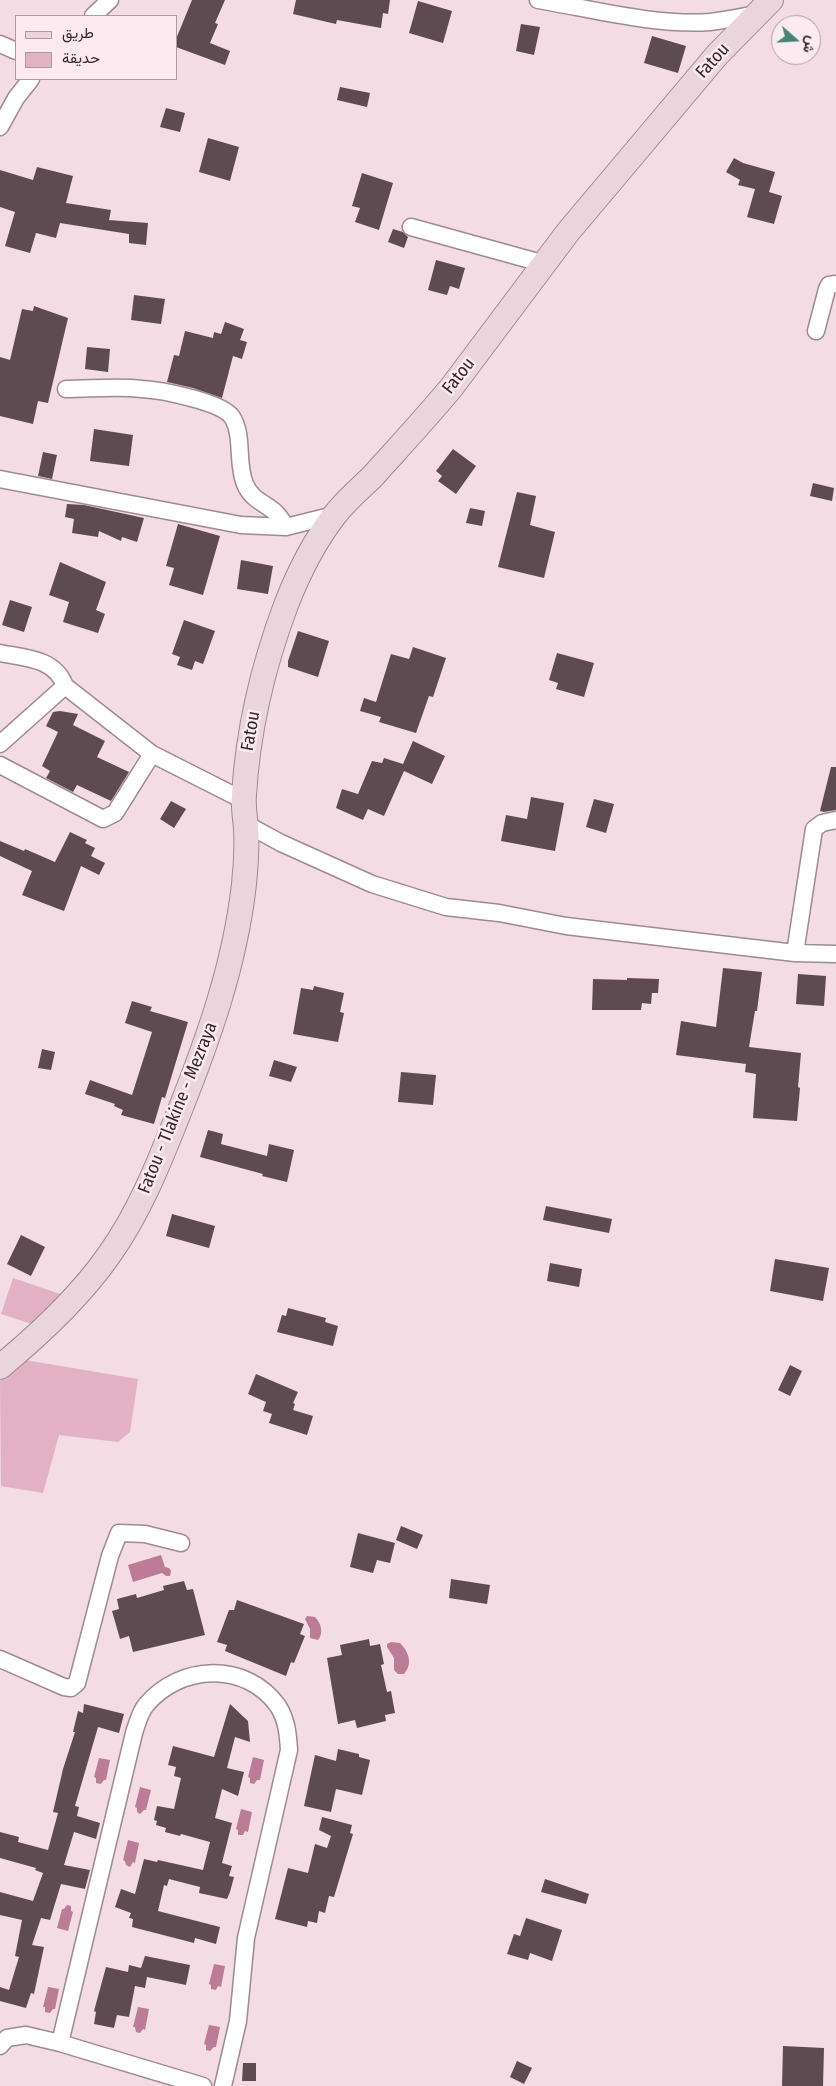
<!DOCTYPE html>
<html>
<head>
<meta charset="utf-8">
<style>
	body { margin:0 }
	#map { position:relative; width:836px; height:2086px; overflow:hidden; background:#f3dce4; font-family:"Fira Sans Condensed",Vazirmatn,sans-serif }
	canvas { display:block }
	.legend { position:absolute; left:15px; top:15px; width:162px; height:65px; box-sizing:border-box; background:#fdeaf1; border:1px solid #ab9ca2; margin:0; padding:6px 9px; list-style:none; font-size:15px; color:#31282c }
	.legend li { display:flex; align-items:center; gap:10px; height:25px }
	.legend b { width:25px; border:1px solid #ab9ca2 }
	.north { position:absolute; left:771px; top:15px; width:50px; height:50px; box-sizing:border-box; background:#fdeaf1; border:1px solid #ab9ca2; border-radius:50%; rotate:109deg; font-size:14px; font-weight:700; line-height:20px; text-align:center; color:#31282c }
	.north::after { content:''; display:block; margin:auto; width:18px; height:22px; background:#448474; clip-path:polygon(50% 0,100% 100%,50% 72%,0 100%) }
</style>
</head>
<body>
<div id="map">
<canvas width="836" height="2086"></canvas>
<ul class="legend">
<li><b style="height:6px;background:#ead5dd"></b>طريق</li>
<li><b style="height:14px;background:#e2b1c3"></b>حديقة</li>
</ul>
<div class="north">ش</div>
</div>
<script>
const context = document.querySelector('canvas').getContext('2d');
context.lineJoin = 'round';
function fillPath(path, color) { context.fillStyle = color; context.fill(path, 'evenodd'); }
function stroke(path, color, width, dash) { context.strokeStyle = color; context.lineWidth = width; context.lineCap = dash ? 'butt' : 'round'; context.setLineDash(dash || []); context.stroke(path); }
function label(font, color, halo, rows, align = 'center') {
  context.font = font + ' "Fira Sans Condensed",sans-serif'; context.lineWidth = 5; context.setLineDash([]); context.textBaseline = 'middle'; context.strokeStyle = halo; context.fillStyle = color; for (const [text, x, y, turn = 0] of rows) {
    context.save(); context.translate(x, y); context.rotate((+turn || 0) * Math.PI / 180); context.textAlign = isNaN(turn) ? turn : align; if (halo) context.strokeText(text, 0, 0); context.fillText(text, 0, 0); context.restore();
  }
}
const green = new Path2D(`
	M13 1278 63 1295 32 1324 1 1314Z
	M25 1360 138 1379 130 1432 118 1442 59 1435 43 1493 1 1486 0 1381Z`);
const water = new Path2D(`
	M161 1555 165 1567 169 1568 171 1571 170 1576H166L162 1573 133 1582 128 1565Z
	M307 1616 315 1617C321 1623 324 1633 318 1640L310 1638V1629L305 1619Z
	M391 1642 400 1643C409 1652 413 1664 404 1674H398L394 1670V1658L387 1647V1644Z
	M253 1757 264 1760 260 1780H257L254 1784 250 1783V1778L248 1777Z
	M99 1758 110 1760 106 1780H104L101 1784 96 1783V1778L94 1777Z
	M140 1787 151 1790 146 1810H144L140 1814 137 1812V1808L135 1807Z
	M241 1809 252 1812 248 1832 245 1831 243 1835H238V1830L236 1829Z
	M128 1840 139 1843 135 1863 133 1862 130 1867 126 1865 125 1861 123 1860Z
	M67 1905 71 1906V1911L73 1912 68 1931 57 1928 62 1909H64Z
	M214 1964 225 1966 221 1987 218 1986 216 1990 211 1989V1985L209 1984Z
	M48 1987 59 1989 55 2009H53L50 2013 45 2012V2007H43Z
	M138 2007 149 2009 145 2030 143 2029 140 2033 136 2032 135 2027H133Z
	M209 2025 220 2027 216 2047H214L210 2051 206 2050V2045L204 2044Z`);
const building = new Path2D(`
	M192 0H225L215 23 218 24 210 43 230 51 225 65 176 47V39Z
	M296 0H390L388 14 383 13 381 28 337 20 336 24 293 14Z
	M418 1 452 11 443 43 409 33Z
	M521 24 540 27 534 55 516 51Z
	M652 36 686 46 678 73 644 63Z
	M340 87 370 93 367 107 337 100Z
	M166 108 185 113 180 132 160 127Z
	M208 138 239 147 230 181 199 172Z
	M734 158 743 163 775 172 769 192 782 196 774 224 747 217 755 189 738 185 740 180 726 172Z
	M37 167 73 176 66 203 111 210 109 220 148 223 146 245 129 243V234L60 223 56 238 36 233 30 253 5 246 15 212 0 207V170L33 180Z
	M362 173 393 183 379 230 355 222 360 208 352 206Z
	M393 229 403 232 408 237 404 248 388 242Z
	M436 260 465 268 459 289 450 286 447 295 428 290Z
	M134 295 165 299 161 324 131 320Z
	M34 306 68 318 48 403 38 401 33 424 0 416V357L10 360 22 309 33 311Z
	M225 322 244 329 240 340 247 342 242 359 233 356 222 398 193 388 167 382 174 355 179 356 185 331 213 338 214 332 221 334Z
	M87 347 110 349 108 372 85 369Z
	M94 429 133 435 129 466 90 461Z
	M453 449 476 466 456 494 438 481 442 476 436 471Z
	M43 452 57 455 52 479 38 476Z
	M813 483 834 488 832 501 810 496Z
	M517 492 536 496 530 525 555 532 544 578 498 567Z
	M67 504 84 505 144 518 137 542 122 537 121 541 99 531 98 537 72 533 74 519 65 517Z
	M470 508 485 511 482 526 466 523Z
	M178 524 220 536 203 595 169 585 174 568 166 566Z
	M241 560 273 566 268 594 237 589Z
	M60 562 106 582 96 610 105 614 98 633 63 622 69 602 49 595Z
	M10 600 32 607 24 632 2 625Z
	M184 620 215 631 203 664 195 661 192 670 177 665 180 657 172 654Z
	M298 631 329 641 318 677 288 667V661Z
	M413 647 446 658 433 697 429 696 416 733 379 722 381 717 360 711 364 698 376 702 391 654 409 659Z
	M557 653 594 663 584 697 556 689 558 683 549 680Z
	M60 711 78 714 73 725 105 741 97 757 129 772 111 801 77 785 73 792 46 778 50 771 42 766 58 732 46 726 53 712Z
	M413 741 445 756 432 784 404 771 384 816 368 809 363 820 336 808 342 789 358 794 372 761 382 763 384 758 403 764Z
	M831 767H836V810L824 812 820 811Z
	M531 797 564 803 555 851 501 841 506 815 527 819Z
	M594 799 614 804 606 833 586 827Z
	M171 801 186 809 174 828 160 819Z
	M70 832 87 840 85 843 95 848 91 856 105 863 99 875 81 866 64 911 22 895 32 871 0 856V841L24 851 25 849 55 862Z
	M723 968 762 972 757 1011H755L749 1047 801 1053 798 1087 800 1088 797 1121 753 1118 756 1074 745 1072 746 1064 676 1055 681 1021 716 1027Z
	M798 974 826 976 824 1006 796 1004Z
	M627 978 659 979 658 993H652L651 1004 642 1003 641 1010H592L593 979 627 980Z
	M314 986 344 993 340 1012 344 1013 338 1042 293 1034 301 988 313 990Z
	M132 1001 152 1007 150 1011 188 1022 165 1098 162 1097 154 1124 121 1115 123 1110 114 1106 115 1104 85 1094 90 1080 132 1095 152 1032 125 1023Z
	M42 1049 55 1052 51 1070 38 1068Z
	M274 1060 297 1067 291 1082 269 1076Z
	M401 1072 436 1075 433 1105 398 1102Z
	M208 1130 223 1134 221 1144 267 1156 269 1144 294 1150 287 1182 262 1176 263 1174 200 1157Z
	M546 1206 612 1219 609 1233 543 1220Z
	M172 1214 215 1226 209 1248 166 1236Z
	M21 1235 45 1247 31 1276 7 1264Z
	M775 1259 829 1268 823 1301 770 1291Z
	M550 1263 582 1269 579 1287 547 1281Z
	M288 1308 326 1318 325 1322 338 1326 333 1346 277 1332 282 1315 286 1316Z
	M790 1365 802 1371 790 1396 778 1390Z
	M256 1374 298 1392 293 1403 295 1404 293 1410 313 1416 307 1435 269 1423 272 1414 263 1411 266 1402 248 1394Z
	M401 1526 423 1535 417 1549 396 1540Z
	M358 1533 395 1543 390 1563 377 1560 373 1573 350 1567Z
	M451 1579 490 1585 487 1604 449 1598Z
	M184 1581 187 1590 193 1589 205 1635 133 1652 129 1636 120 1639 112 1611 119 1609 117 1599 136 1594 137 1598 164 1590 163 1586Z
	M237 1600 304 1624 300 1634 305 1636 294 1663 291 1662 286 1676 225 1651 227 1645 217 1642 229 1610H234Z
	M369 1639 370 1646 380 1644 384 1664 381 1665 387 1692 391 1691 395 1713 385 1715 386 1721 357 1728 355 1720 338 1724 327 1658 342 1655 340 1645Z
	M84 1704 124 1714 119 1733 98 1727 75 1806 79 1807 77 1816 100 1823 96 1839 74 1832 64 1865 90 1870 85 1889 61 1884 50 1920 41 1918 32 1945 44 1947 34 1994 31 1993 26 2008 0 2001V1987L9 1990 19 1957 15 1956 22 1920 0 1915V1892L33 1901 43 1873 35 1870 36 1868 0 1858V1832L19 1837 18 1842 48 1850 58 1813 53 1812 63 1769 75 1732H73L78 1711 83 1713Z
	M230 1704 248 1721 250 1742 235 1737 227 1768 244 1772 238 1796 222 1789 215 1818 232 1823 222 1863 232 1866 229 1876 234 1877 230 1892 227 1899 199 1893 200 1887 169 1879 167 1886 164 1885 158 1911 220 1927 216 1944 195 1938 194 1943 132 1927 133 1919 129 1918 131 1913 115 1907 121 1889 135 1894 144 1859 157 1862 158 1860 203 1870 210 1842 181 1834 180 1836 165 1832 166 1828 156 1825 157 1821 154 1820 157 1806 174 1809 181 1778 174 1776 176 1767 168 1765 173 1746 214 1757Z
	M338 1749 359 1754V1757L370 1760 362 1795 336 1789 331 1812 304 1806 315 1755 336 1761Z
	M322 1817 352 1825 350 1833 353 1834 334 1897 329 1896 325 1913 319 1911 317 1923 308 1921 307 1927 275 1919 288 1868 308 1873 315 1844 327 1848 331 1836 319 1830Z
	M545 1879 589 1894 586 1904 541 1892Z
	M526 1918 562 1930 552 1961 530 1953 528 1960 507 1954 514 1934 520 1936Z
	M145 1956 190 1965 186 1985 147 1977 145 1988 135 1986 129 2017 117 2015 114 2028 94 2024 96 2012 94 2011 106 1967 128 1972 129 1965 141 1968Z
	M783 2046 824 2048 823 2086H782Z
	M517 2061 532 2068 524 2084 510 2077Z
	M243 2063H256V2081H242Z`);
const street = new Path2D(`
	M538 0C592 9 656 26 710 22 725 20 741 17 756 14
	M93 16 110 0
	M0 44 16 51
	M0 127 16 98 31 79
	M411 227 545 264
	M816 331 827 289 829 285 836 284
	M66 389C91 389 117 386 142 389 161 390 222 402 232 417 244 436 236 463 245 484 251 499 263 502 275 512 279 516 283 522 286 527L334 515
	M0 479 241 525 286 527
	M0 653C25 658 55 658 65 686L152 754 243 800
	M0 744 65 686
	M0 765 103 819 115 813 152 754
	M246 824 281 843 372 884 446 907 499 913 566 926 795 953 836 954
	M795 953 814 829 822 823 836 820
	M0 1659 64 1687 71 1688 77 1683 110 1556 119 1533 145 1534 181 1543
	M60 2043 134 1733C137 1724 140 1712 146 1705 180 1664 246 1661 278 1706 287 1720 288 1735 289 1750L246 1938 238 2021 223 2086
	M0 2046 7 2038 26 2035 60 2043 203 2086`);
const secondary = new Path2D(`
	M0 1367C40 1334 79 1298 109 1255 139 1213 159 1163 178 1115 208 1040 235 965 244 884 246 866 247 847 246 828 245 817 243 806 244 795 248 729 263 666 286 605 298 574 314 542 334 516 345 501 360 489 373 476 399 447 426 418 451 388L568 232 717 55 771 0`);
const streetNames = [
	["Fatou",713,61,-48],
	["Fatou",459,376,-52],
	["Fatou",251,731,-80],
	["Fatou - Tlakine - Mezraya",178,1108,-68]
];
fillPath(green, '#e2b1c3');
fillPath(water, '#bc7c95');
fillPath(building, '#5e4b52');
stroke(street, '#9f8a91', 19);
stroke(secondary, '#9f8a91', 26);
stroke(street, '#fff', 16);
stroke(secondary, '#ead5dd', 24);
label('18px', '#31282c', '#fdeaf1', streetNames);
</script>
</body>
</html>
